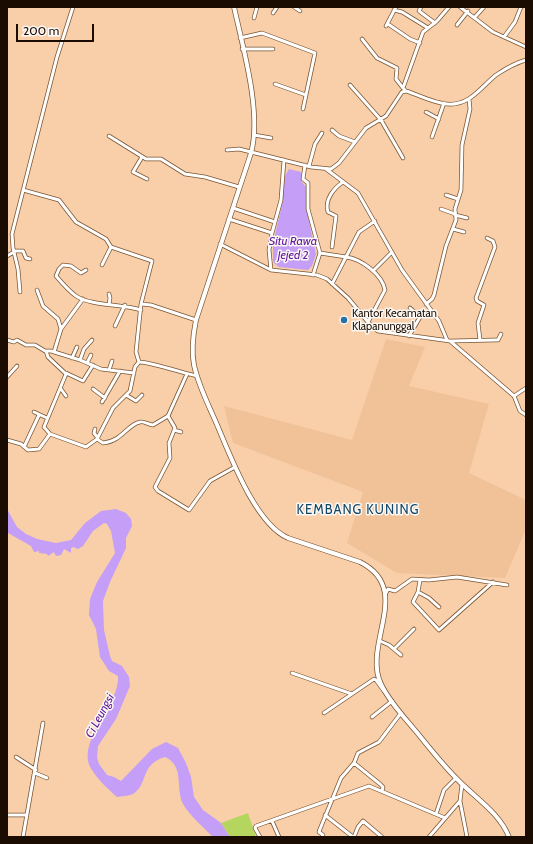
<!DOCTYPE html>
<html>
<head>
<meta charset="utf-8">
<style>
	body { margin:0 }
	#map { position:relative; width:533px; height:844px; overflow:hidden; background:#f9cfaa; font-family:Cabin,sans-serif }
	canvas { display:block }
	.frame { position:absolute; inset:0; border:8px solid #1a0c01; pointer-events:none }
	.scale { position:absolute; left:16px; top:24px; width:78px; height:18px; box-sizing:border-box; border:2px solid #1a0c01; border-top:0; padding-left:5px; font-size:12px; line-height:14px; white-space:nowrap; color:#1a0c01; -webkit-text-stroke:3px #fcf8f4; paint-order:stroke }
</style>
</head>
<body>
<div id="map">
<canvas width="533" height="844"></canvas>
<div class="frame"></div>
<div class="scale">200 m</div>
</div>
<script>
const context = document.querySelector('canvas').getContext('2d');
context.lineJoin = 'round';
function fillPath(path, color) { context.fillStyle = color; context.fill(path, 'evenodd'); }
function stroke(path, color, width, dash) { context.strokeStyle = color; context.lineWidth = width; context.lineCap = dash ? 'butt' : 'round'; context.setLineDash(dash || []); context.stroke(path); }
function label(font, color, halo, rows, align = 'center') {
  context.font = font + ' Cabin,sans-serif'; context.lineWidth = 3; context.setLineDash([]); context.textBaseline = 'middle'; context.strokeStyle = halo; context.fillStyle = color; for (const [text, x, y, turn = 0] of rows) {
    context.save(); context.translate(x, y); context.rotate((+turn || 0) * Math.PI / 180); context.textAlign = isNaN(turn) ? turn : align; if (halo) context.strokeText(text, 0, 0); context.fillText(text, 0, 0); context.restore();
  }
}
const built = new Path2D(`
	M386 339 425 347 409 386 489 404 469 473 526 500V529L505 578 397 573 347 543 363 492 233 443 224 406 352 440Z`);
const green = new Path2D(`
	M248 813 256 837H230L221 823Z`);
const water = new Path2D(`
	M289 169 301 172V181L307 188V212L316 254 312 266 308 270 279 267 274 263 273 260V243L282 205 285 176Z
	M7 509 17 527 26 534 37 539 56 543 71 540 85 523 101 511 116 509 126 513 131 519 132 526 126 538V548L110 582 103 601 104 630 110 656 112 661 122 666 129 677 130 686 116 719 98 746 97 758 99 764 107 775 114 777 121 781 152 749 166 742 178 748 186 763 191 777 194 797 203 810 221 823 230 837H213C203 827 190 816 183 804 175 788 185 766 165 757 139 765 149 784 133 794 128 796 122 796 117 797 108 789 98 780 92 770 74 742 120 706 118 676L109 671 100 657 96 629 89 615 90 599 97 582 115 553 111 531 107 524 104 523 93 531 83 546 78 549 73 547 71 548V553L64 549 61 555 56 556 54 552 48 556 47 554 39 553V551L34 552 31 546 8 533Z`);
const minor = new Path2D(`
	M294 7 300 11
	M421 7 419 11 435 23
	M460 7 493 32 526 47
	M394 10 402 12 428 28
	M273 13 277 7
	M475 17 484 7
	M254 18 257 7
	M388 24 410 39 420 43
	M457 25 468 11
	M386 26 396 7
	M504 37 515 22 521 7
	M240 38 262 33 315 53 303 109
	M362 39 377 58 397 68 396 79 403 88
	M242 49H273
	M275 84 306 95
	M350 85 381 120 403 158
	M405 90 403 88 423 32 437 21 449 7
	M426 112 439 119
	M332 130 339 136 355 142
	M254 135 271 138
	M109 136 146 159H161L185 174 205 177 239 187
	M432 137 444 103
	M227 150 239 149 311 167 331 169 339 163 366 128 386 116 402 92 406 91C419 95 434 103 447 104 470 106 481 87 496 75 505 69 515 63 526 60
	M142 157 133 172 147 179
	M305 165 303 179 308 183V209L320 253 313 275
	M309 166 315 144 322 133
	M326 169 358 193 402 270 439 321 447 340
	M23 190 59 200 76 222 106 239 111 247 152 261 141 304 136 352 139 362
	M446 195 458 199
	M233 208 275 222
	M441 209 455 214
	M455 215 467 218
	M229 219 272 233
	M453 229 464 232
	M220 244 271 270 317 275 327 279 348 298 373 328 378 331 450 341 514 396 520 411 526 415
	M332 247 336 216 328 212C324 200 334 188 343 182
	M14 251H23L26 258 30 259
	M320 253 346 257 359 232 375 221
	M7 256 14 252
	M102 265 111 247
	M86 270 81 273 71 266 63 265 59 269 56 276C62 283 69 291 76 296 91 306 122 304 141 310
	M271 270 269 250 272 233 281 200 284 160
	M373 271 392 252
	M332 284 346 257C361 259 382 274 385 290L368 322
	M37 290 43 306 58 319 61 329 54 352
	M20 292 18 269 13 248 12 234 57 57 73 7
	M109 294 110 298 109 304
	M141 304 151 305 196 320
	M426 304 432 299 434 295 446 246 456 220 455 209 461 190 462 145 470 109 469 99
	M115 326 125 305
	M61 329 83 299
	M409 336 420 317 410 308
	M7 340 14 342 17 340 26 345H35L45 351H51L80 360 101 369 134 373
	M480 340 478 323 484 305 477 301 476 298 495 247 493 241 487 238
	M451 341 495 340H498L501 334
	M46 351 48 357 66 374 44 427 50 434
	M72 358 77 347
	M80 360 84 349 92 340
	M87 363 91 355
	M109 370 112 361
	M66 373 83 381 93 365
	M7 377 17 366
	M61 389 66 396
	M93 389 105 398
	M126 395 136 401 142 395
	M514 396 526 388
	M102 402 120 371
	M34 412 47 418
	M168 416 175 428 169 443 170 458 155 487 158 491 189 510 210 481 235 467
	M95 429 94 433 98 438
	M174 430 181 432
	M97 439 103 443C121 442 128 424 140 422 144 421 149 425 153 425L168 416 187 374
	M7 440 21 444 28 450 39 449 50 434 86 447 97 439 113 408 130 391 135 367 139 362C146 361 187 374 197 376
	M24 447 39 415
	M420 580 418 592 413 602 439 630 493 582
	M418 592 429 598 439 607
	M386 593 388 589 395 591 412 579 429 580 457 577 507 585
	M380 641 389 645 401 655
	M394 649 414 629
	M292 673 352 694
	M324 713 374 679 376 680 384 691
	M372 717 392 701
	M16 757 36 770
	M354 763 380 784 383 787 382 791
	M35 773 47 778
	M462 784 460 801 467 837
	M436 814 444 790 456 778
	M7 815H27
	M325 815 353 837
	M272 821 279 837
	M23 837 43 723
	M260 837 255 828 256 826 369 786 445 818
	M322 837 323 835 319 832 320 829 341 778 354 763 358 753 379 742 401 713
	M354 837 358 827 363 821 382 837
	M429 837 460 801`);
const major = new Path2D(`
	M234 7C243 48 262 113 251 153L196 320C193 335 191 350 194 365 198 384 207 402 215 420 229 452 254 523 288 538L360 562C414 589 362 644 381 684 390 703 406 719 419 735 431 750 443 765 457 779 475 798 499 812 509 837`);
const markers = [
	[344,320,4,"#2772a5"]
];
const poiNames = [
	["Kantor Kecamatan",352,314],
	["Klapanunggal",352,327]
];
const waterNames = [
	["Situ Rawa",293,241],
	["Jejed 2",293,255],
	["Ci Leungsi",100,716,-62]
];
const quarterNames = [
	["KEMBANG KUNING",358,510]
];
fillPath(built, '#f1c197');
fillPath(green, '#b4d65e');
fillPath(water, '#c49ef7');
stroke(minor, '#795533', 4.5);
stroke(major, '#795533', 5.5);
stroke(minor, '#fff', 3);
stroke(major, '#fff', 4);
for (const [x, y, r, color] of markers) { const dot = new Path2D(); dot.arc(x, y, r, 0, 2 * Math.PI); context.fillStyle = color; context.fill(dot); stroke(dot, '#fcf8f4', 1.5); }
label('11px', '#1a0c01', '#fcf8f4', poiNames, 'left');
label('italic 12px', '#631b9f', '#fcf8f4', waterNames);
context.letterSpacing = '1px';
label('13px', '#114668', '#fcf8f4', quarterNames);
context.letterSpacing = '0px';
</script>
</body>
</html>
